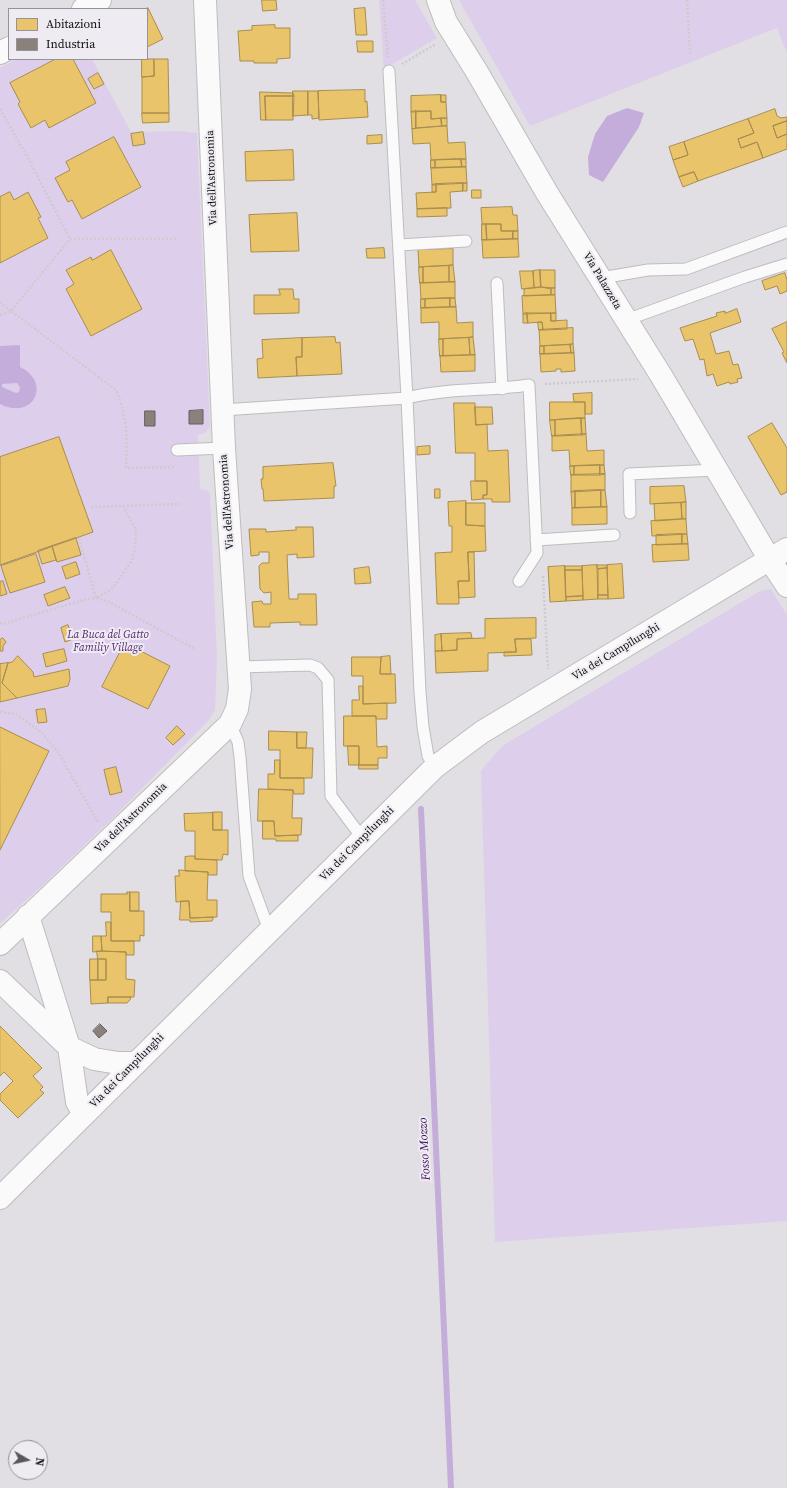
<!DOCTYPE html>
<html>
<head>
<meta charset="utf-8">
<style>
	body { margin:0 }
	#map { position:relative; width:787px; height:1488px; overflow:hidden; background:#e1dfe3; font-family:"Source Serif 4",serif }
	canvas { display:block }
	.legend { position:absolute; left:8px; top:8px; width:140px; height:52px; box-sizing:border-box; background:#efebf2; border:1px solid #959398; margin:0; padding:5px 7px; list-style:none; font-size:12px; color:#0f0e10 }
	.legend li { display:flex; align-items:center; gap:8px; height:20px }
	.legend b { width:20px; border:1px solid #959398 }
	.north { position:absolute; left:8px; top:1440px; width:40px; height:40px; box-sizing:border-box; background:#efebf2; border:1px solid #959398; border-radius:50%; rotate:99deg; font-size:11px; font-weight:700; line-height:16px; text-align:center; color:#0f0e10 }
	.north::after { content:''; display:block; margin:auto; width:14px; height:18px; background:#58575a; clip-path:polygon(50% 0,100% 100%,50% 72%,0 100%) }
</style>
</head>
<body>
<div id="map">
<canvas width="787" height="1488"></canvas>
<ul class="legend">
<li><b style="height:11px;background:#e9c46a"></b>Abitazioni</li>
<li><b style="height:11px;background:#8a817c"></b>Industria</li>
</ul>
<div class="north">N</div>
</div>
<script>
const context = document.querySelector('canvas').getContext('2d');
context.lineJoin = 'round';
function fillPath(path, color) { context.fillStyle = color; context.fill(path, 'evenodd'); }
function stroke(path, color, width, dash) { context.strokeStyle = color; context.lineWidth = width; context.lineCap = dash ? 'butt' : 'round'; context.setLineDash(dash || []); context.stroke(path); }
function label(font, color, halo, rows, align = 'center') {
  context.font = font + ' "Source Serif 4",serif'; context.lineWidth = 4; context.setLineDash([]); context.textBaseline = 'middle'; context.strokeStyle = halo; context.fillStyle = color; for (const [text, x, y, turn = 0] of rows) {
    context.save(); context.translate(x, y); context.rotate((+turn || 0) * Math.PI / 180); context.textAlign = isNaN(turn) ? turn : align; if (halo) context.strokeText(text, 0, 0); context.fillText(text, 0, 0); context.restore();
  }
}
const green = new Path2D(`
	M379 0H415L437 38 384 69Z
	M459 0H787V53L777 28 530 126Z
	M17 59H92L131 132 180 131 197 133 210 426 205 433 198 435 200 489 207 490 210 493 217 659 215 710 209 720 108 823 102 828 42 886 0 923V68Z
	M771 589 787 615V1221L495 1242 481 771 502 746 760 591Z`);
const water = new Path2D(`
	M627 108 644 113 639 127 603 182 589 175 588 157 595 134 607 116Z
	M20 345V367C52 382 34 421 0 404V346ZM17 383 20 387 19 392 16 393 2 387V384Z`);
const homes = new Path2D(`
	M262 0H276L277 10 263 11Z
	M148 8 163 39 147 47 146 9Z
	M365 8 367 35H356L354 9Z
	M275 25V28H290V58L277 59V63H254V61H240L238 31 252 30V26Z
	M357 41H373V52H358Z
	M56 59H73L96 103 49 128 45 120 31 128 18 104 20 102 10 83Z
	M142 59H154V76L142 77Z
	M154 59H168L169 113H142V77L154 76Z
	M98 73 104 84 94 89 88 79Z
	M365 90V102L367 101 368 117 319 120 318 91Z
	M293 91H308V115L293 116Z
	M308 91H318L319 118 312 119V115H308Z
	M260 92 293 93 294 96H265L266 120H261Z
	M441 95V102H446L447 118 431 119V111L411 112V96Z
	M441 95H446V102H441Z
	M265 96H294L293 120H266Z
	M775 109 777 116 781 118 787 117V121L773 126 777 138 787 134V149L763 158 757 142 741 148 738 139 754 133 748 119Z
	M416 111H431V119L441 118 442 126 416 128Z
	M416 111V128L412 129 411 112Z
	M142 113H169V122L143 123Z
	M441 118H447V126H442Z
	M748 119 754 133 738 139 741 148 757 142 763 158 698 181 694 172 679 177 673 160 688 155 684 142Z
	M787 121V134L777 138 773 126Z
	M447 126 448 143 465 142 466 159 431 160 430 143 413 144 412 129Z
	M143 132 145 144 133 146 131 134Z
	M382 135V143L367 144V136Z
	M114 137 141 187 82 219 72 200 68 202 55 178 70 170 66 162Z
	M684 142 688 155 673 160 669 147Z
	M293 150 294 180 246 181 245 152Z
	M461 159H466V167H462Z
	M461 159 462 167 435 168V160Z
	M431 160H435V168H431Z
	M466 167 467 183 432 185 431 168Z
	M694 172 698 181 683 187 679 177Z
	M463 183H467V191H463Z
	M463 183V191L450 192 451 208 417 209 416 193 436 192V184Z
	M436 184V192H432V185Z
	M472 190H481V198H472Z
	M10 192 14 200 28 192 41 217 38 218 48 238 0 263V197Z
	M512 207 513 215H517L518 231H501V224H482L481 208Z
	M447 208V216L417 217V209Z
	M297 213 299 251 251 252 249 215Z
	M482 224H486L487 240H482Z
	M486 224H501V231H513V239L487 240Z
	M513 231H518V239H513Z
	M518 239 519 257 483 258 482 240Z
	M384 248 385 258H367L366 249Z
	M453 249V265L419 267 418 250Z
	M111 250 142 309 91 336 66 289 74 284 66 270 91 257 92 260Z
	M453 265 455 282H449V266Z
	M449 266V282L423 283V267Z
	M419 267H423V283H420Z
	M540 270H555V288L541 287Z
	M540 270 541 287 534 288 533 271Z
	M520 271H533L534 288 522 289Z
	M785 273 787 280V291L780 294 777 286 765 290 762 281Z
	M455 282V298L421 299 420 283Z
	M541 287 551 289V295L524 296V289Z
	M555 288V295H551V289Z
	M279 289H293L294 299H299V313L254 314V295H280Z
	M555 295 556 313 523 314 522 296Z
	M450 298H455L456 307H450Z
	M450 298V307L425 308V299Z
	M421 299H425V308H421Z
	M456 307 457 323 473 322V337L439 339V322L421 323V308Z
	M737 309 741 322 710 333 716 354 729 351 733 365 738 364 742 378 737 379 738 382 730 384 729 382 717 386 713 374 707 376 704 359 700 360 693 339 685 341 680 328 717 316 716 313 725 311V313Z
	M527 313H551V321L567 320V329L543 330 542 322 528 323Z
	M527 313 528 323H523V314Z
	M551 313H556V321H551Z
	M538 322H542L543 330H539Z
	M787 322V363L782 353 784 352 772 329Z
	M573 328V344L540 346 539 330Z
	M335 337 336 343 340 342 342 374 297 376 296 357H302V338Z
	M473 337 475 355H470L469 338Z
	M302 338V357H296L297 376 258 378 257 359 263 358 262 340Z
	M469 338 470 355 443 356V339Z
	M439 339H443V356H440Z
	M573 344 574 353H571L570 345Z
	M570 345 571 353 544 354V346Z
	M540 346H544V354H540Z
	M574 353 575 371 561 372V369H556V371L541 372 540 354Z
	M475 355V371L441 372 440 356Z
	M592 393V414H585V402H574L573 394Z
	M550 402H585V418L550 420Z
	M454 403H475L476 425 487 424 488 451 508 450 510 502H492V499H483V495H487V481H475V453H456Z
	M475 407H492L493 424 476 425Z
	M581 418H585L586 434 582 435Z
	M581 418 582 435 555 436V420Z
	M550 420H555V436H552Z
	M772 423 787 448V492L781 495 748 437Z
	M586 434 587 451 604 450V465L570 466 569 450 552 451V436Z
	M59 437 93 532 0 565V457Z
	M430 446V454L417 455V447Z
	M333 463 336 486H334V498L264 501 263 489H262L261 479H263V467Z
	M600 465H604L605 474 600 475Z
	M600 465V475H574V466Z
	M570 466H574V475H571Z
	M605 474V490L571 492V475Z
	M471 481H487V495H483V499L472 500Z
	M684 486 686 502 650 504V487Z
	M435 489H440V498H435Z
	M601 490H605L607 507H601Z
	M601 490V507L575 508V491Z
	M575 491V508H572L571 492Z
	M466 501V525L485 526 486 551 468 552 469 581H458L459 604H437L435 553 452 552V526H449L448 502Z
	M686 502V519H682L681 503Z
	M466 503H485V526L466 525Z
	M681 503 682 519 655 521 654 504Z
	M607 507V524L572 525V508Z
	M686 519 687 534 652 536 651 521Z
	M296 527H313L314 557 297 558V554L287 555 289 599H298V594H316L317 625H300V622L270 623V627H254L252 602 262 601 263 604H271V592L264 593 260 589 259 566 262 563H269V552H259V555L251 556 249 529H266V532L296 530Z
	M682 534H687L688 544H682Z
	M682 534V544L656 545V535Z
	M76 538 81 555 57 562 52 546Z
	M688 544 689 560 653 562 652 545Z
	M52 546 56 560 42 564 38 551Z
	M468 552H474L475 597 459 598 458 581H469Z
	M36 554 45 582 10 593 1 566Z
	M76 562 80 574 66 579 62 567Z
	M622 564 624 598 608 599 607 565Z
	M597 565H607V568L598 569Z
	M597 565 598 599 583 600 582 566Z
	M565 566H582V570H565Z
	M565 566 566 601 550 602 548 567Z
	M369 567 371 583 355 584 354 569Z
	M607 568 608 595H598V569Z
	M565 570H582L583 596 566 597Z
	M3 581 7 594 0 596V582Z
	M65 587 70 598 48 606 44 595Z
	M598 595H608V599H598Z
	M583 596V600L566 601V597Z
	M536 618V638L515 639 516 652 488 653V671L436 673 435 651 457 650V639L485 638V619Z
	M68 625 73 639 65 642 61 628Z
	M471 633 472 638 457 639V650L442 651 441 634Z
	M441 634 442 651H435V635Z
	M3 638 6 642 3 646V651H0V640Z
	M515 639H531L532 655 504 656V652H516Z
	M125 643 170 666 148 709 102 687Z
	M64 649 67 661 46 667 43 654Z
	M18 656 33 672 34 677 69 669 70 679 68 686 17 698 2 683 8 663 12 662Z
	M390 656 391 674H380L381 657Z
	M352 657H381L380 674H395L396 703 363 704V676H352Z
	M8 663 2 683 17 698 0 702V664Z
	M359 686H363V704L387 703V719H376V716H352V700H359Z
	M45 709 47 722 38 723 36 710Z
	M344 716H376L377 747 387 746V758H378V765H359V746H344Z
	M177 726 185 734 173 745 166 738Z
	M0 727 49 751 0 850Z
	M269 731 297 732V748H313L312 778H280V750H269Z
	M297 732H307L306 748H297Z
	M348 746H359V765H349Z
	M275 760H280V778H304V794H294L293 790 268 789V774H274Z
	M359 765H378V769H359Z
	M116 767 122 792 110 795 104 770Z
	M259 789 293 790 292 818H302L301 835 275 836 274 821H258Z
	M213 812H222V830H213Z
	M213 813V830H228V855L223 854 222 860 195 859V831H185L184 814Z
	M263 821H274L275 836 298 835V841H276V839H263Z
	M190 856H195V859L217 860V875H208V872L185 871V857Z
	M179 870 208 872 207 900H217V917L190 918 189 901 176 902 175 876H179Z
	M127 892H130V911H144V936L140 935V941H111V912H101V894H127Z
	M130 892H139V911H130Z
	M181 901H189L190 918 213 917V919L212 921 190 922V920H180Z
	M106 922H111V941H134V955H126V952L102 951 101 936H106Z
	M93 936H101L102 951 93 952Z
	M97 951 126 952V979L135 980 134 997H108V1003L91 1004 90 980H106V959H98Z
	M90 959H98V980H90Z
	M98 959H106V980H98Z
	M108 997H131L130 1000 127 1003H108Z
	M0 1026 42 1068 33 1076 43 1087 40 1090 44 1093 18 1118 0 1100V1094L13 1081 4 1072 0 1076Z`);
const industry = new Path2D(`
	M203 410V424H189V411Z
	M145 411H155V426H145Z
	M100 1024 107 1031 99 1038 93 1031Z`);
const stream = new Path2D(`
	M421 809 451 1488`);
const path = new Path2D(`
	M383 0 388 57
	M687 0 690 53
	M402 64 436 44
	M0 109 29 160 70 239
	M0 302 11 311 0 315
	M545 384 638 379
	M174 467 126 468C127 439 128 417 116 390L11 311 70 239H176
	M91 507 180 504
	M79 538 96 598 112 589 131 562 135 549 136 530 123 506
	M543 576 548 669
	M0 623 3 624 87 599 96 598 109 602 195 649
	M0 712 16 714 42 733 58 752 98 822`);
const service = new Path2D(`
	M389 71 407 398 420 692 423 727 428 756 435 767
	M399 245 466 241
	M601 278 648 270 686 269 787 232
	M497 283 502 389
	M626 320 745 277 787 264
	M222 410 407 398C446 388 489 391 529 385L537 553 519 581
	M177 450 224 448
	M630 513 629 474 717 470
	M536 540 614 535
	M238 667 310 665 318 668 328 680 331 796 363 839
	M230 724 238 742 240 757 249 876 269 930`);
const minor = new Path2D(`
	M438 0 446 22 477 72 547 193 662 377 770 560 787 586
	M83 9 100 0
	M0 53 9 48
	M28 916 69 1047 77 1102 84 1114
	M0 944 230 724 237 709 240 689 224 448 205 0
	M0 981 69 1047 94 1059 118 1063H136`);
const tertiary = new Path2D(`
	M0 1198 435 767 482 732 787 549`);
const streetNames = [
	["Via dell'Astronomia",212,178,-92],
	["Via Palazzeta",602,281,59],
	["Via dell'Astronomia",227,502,-94],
	["Via dei Campilunghi",616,652,-31],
	["Via dell'Astronomia",131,818,-44],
	["Via dei Campilunghi",357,844,-45],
	["Via dei Campilunghi",127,1071,-45]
];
const parkNames = [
	["La Buca del Gatto",108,635],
	["Familiy Village",108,648]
];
const waterNames = [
	["Fosso Mozzo",425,1149,-93]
];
fillPath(green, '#ddcfeb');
fillPath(water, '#c5addb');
fillPath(homes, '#e9c46a');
stroke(homes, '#a88d4f', 1);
fillPath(industry, '#8a817c');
stroke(industry, '#655e5c', 1);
stroke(stream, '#c5addb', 6);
stroke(service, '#bebcbf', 13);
stroke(minor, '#bebcbf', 24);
stroke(tertiary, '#bebcbf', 24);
stroke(path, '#cdcbcd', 2.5, [2, 2]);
stroke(service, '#fafafb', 11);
stroke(minor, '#fafafb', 22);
stroke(tertiary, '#fafafb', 22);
label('11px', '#0f0e10', '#efebf2', streetNames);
label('italic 11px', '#542874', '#efebf2', parkNames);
label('italic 12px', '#40115d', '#efebf2', waterNames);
</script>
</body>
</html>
